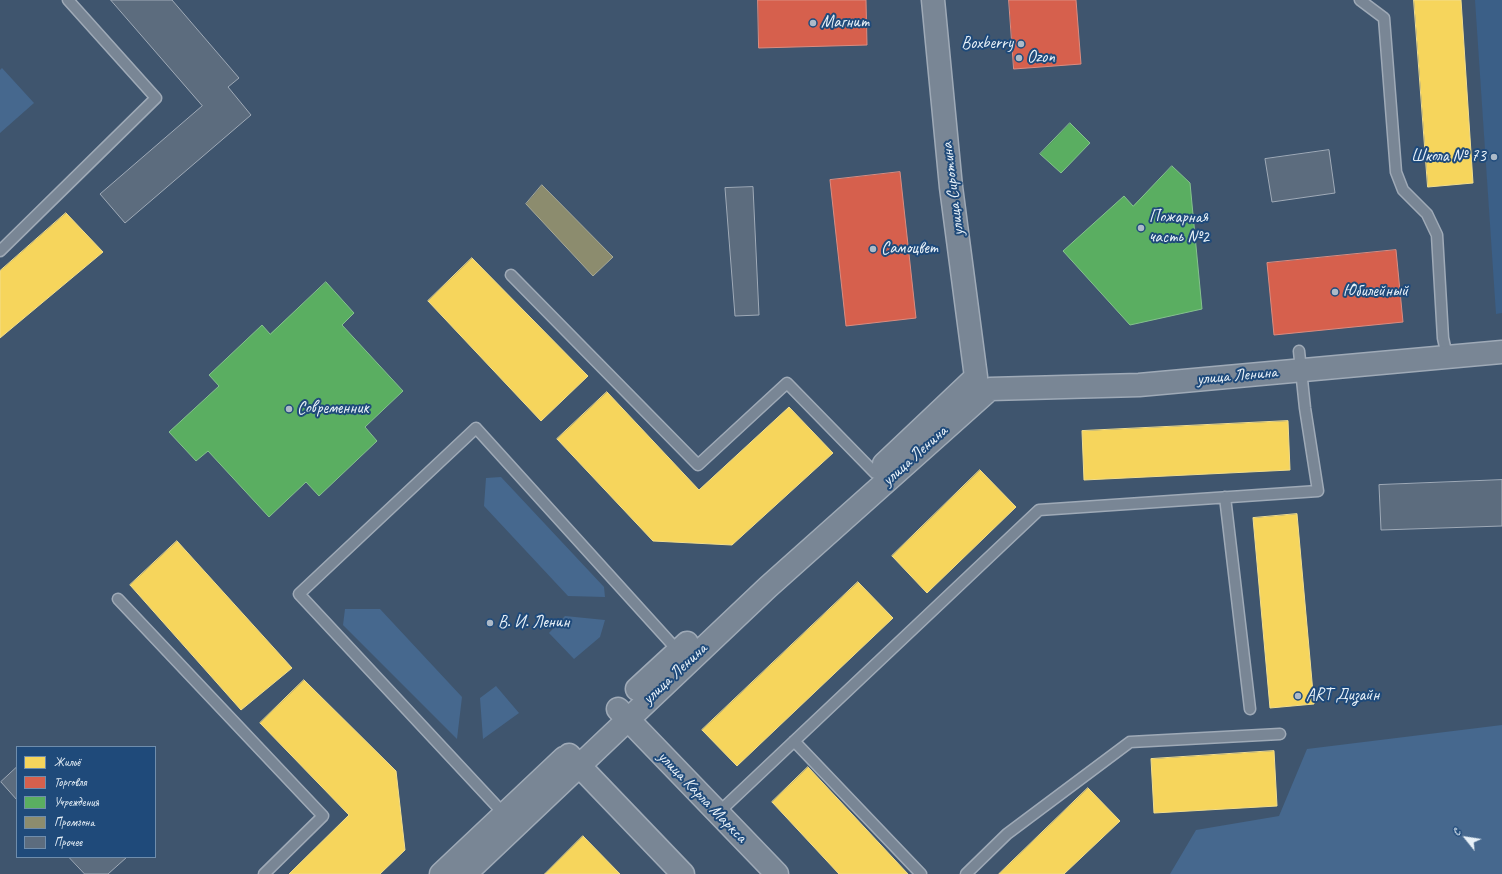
<!DOCTYPE html>
<html>
<head>
<meta charset="utf-8">
<style>
	body { margin:0 }
	#map { position:relative; width:1502px; height:874px; overflow:hidden; background:#3f556e; font-family:Caveat,sans-serif }
	canvas { display:block }
	.legend { position:absolute; left:16px; top:746px; width:140px; height:112px; box-sizing:border-box; background:#1f4a7a; border:1px solid #6f8dac; margin:0; padding:5px 7px; list-style:none; font-size:12px; color:#e8f1f8 }
	.legend li { display:flex; align-items:center; gap:8px; height:20px }
	.legend b { width:20px; border:1px solid #6f8dac }
	.north { position:absolute; left:1446px; top:818px; width:40px; height:40px; -webkit-text-stroke:3px #1f4a7a; paint-order:stroke; rotate:300deg; font-size:11px; font-weight:700; line-height:16px; text-align:center; color:#e8f1f8 }
	.north::after { content:''; display:block; margin:auto; width:14px; height:18px; background:#e8f1f8; clip-path:polygon(50% 0,100% 100%,50% 72%,0 100%) }
</style>
</head>
<body>
<div id="map">
<canvas width="1502" height="874"></canvas>
<ul class="legend">
<li><b style="height:11px;background:#f6d55c"></b>Жильё</li>
<li><b style="height:11px;background:#d6604d"></b>Торговля</li>
<li><b style="height:11px;background:#5aae61"></b>Учреждения</li>
<li><b style="height:11px;background:#8c8c6e"></b>Промзона</li>
<li><b style="height:11px;background:#5c6c7e"></b>Прочее</li>
</ul>
<div class="north">С</div>
</div>
<script>
const context = document.querySelector('canvas').getContext('2d');
context.lineJoin = 'round';
function fillPath(path, color) { context.fillStyle = color; context.fill(path, 'evenodd'); }
function stroke(path, color, width, dash) { context.strokeStyle = color; context.lineWidth = width; context.lineCap = dash ? 'butt' : 'round'; context.setLineDash(dash || []); context.stroke(path); }
function label(font, color, halo, rows, align = 'center') {
  context.font = font + ' Caveat,sans-serif'; context.lineWidth = 4; context.setLineDash([]); context.textBaseline = 'middle'; context.strokeStyle = halo; context.fillStyle = color; for (const [text, x, y, turn = 0] of rows) {
    context.save(); context.translate(x, y); context.rotate((+turn || 0) * Math.PI / 180); context.textAlign = isNaN(turn) ? turn : align; if (halo) context.strokeText(text, 0, 0); context.fillText(text, 0, 0); context.restore();
  }
}
const built = new Path2D(`
	M1475 0H1502V313L1496 314Z`);
const green = new Path2D(`
	M2 68 34 103 0 133V70Z
	M501 477 604 587 605 597 568 596 484 506 486 478Z
	M345 609H380L462 697 457 739 343 625Z
	M565 616 605 620 600 637 574 659 549 633Z
	M496 686 519 713 483 739 480 698Z
	M1502 725V874H1170L1196 830 1279 816 1307 749Z`);
const homes = new Path2D(`
	M1414 0H1461L1473 183 1428 187Z
	M66 213 103 252 0 338V271Z
	M472 258 588 376 541 421 428 301Z
	M607 392 699 490 789 407 833 453 732 545 653 541 557 439Z
	M1288 421 1290 470 1084 480 1082 431Z
	M980 470 1016 507 927 593 892 556Z
	M1297 514 1314 704 1270 708 1253 518Z
	M177 541 292 668 241 710 130 585Z
	M858 582 893 618 737 766 702 730Z
	M304 680 396 771 405 850 380 874H289L349 815 260 723Z
	M1274 751 1277 806 1154 813 1151 759Z
	M808 767 908 874H839L772 802Z
	M1088 788 1120 821 1064 874H999Z
	M583 836 620 874H545Z`);
const shops = new Path2D(`
	M758 0H866L867 45 759 48Z
	M1009 0H1076L1081 64 1014 69Z
	M900 172 916 318 846 326 830 180Z
	M1396 250 1403 322 1274 335 1267 263Z`);
const public = new Path2D(`
	M1070 123 1090 143 1061 173 1040 154Z
	M1172 166 1190 183 1202 309 1130 325 1063 251 1124 196 1133 206Z
	M326 282 354 313 342 325 403 391 365 427 377 441 319 496 306 482 269 517 208 451 196 461 169 432 219 386 209 375 262 325 270 334Z`);
const industry = new Path2D(`
	M542 185 613 257 593 276 526 204Z`);
const building = new Path2D(`
	M111 0H172L239 78 228 87 251 115 125 223 100 194 202 106Z
	M1329 150 1335 193 1272 202 1265 159Z
	M753 187 759 315 735 316 725 188Z
	M1502 480V526L1381 530 1379 485Z
	M17 767V800L1 782Z
	M69 857H127L108 874H85Z`);
const service = new Path2D(`
	M1360 0 1384 18 1396 172 1403 190 1427 214 1437 235 1443 338 1447 356
	M0 251 156 98 68 0
	M511 275 698 465 787 383 875 473
	M1225 497 1250 709
	M118 599 323 816 264 874
	M794 741 921 874
	M718 813 1039 510 1318 491 1305 408 1299 351
	M505 815 299 594 476 428 679 652
	M966 874 1007 834 1130 742 1280 734`);
const secondary = new Path2D(`
	M933 0 951 187 976 377
	M884 464 976 377
	M637 689 687 643
	M618 709 777 874
	M569 755 683 874
	M441 874 564 758
	M465 874 768 587 990 389 1139 385 1502 352`);
const markers = [
	[813,23,4,"#adbac8"],
	[1021,44,4,"#adbac8"],
	[1019,58,4,"#adbac8"],
	[1494,157,4,"#adbac8"],
	[1141,228,4,"#adbac8"],
	[873,249,4,"#adbac8"],
	[1335,292,4,"#adbac8"],
	[289,409,4,"#adbac8"],
	[490,623,4,"#adbac8"],
	[1298,696,4,"#adbac8"]
];
const poiNames = [
	["Магнит",821,23],
	["Boxberry",1013,44,"right"],
	["Ozon",1027,58],
	["Школа № 73",1486,157,"right"],
	["Пожарная",1149,218],
	["часть №2",1149,238],
	["Самоцвет",881,249],
	["Юбилейный",1343,292],
	["Современник",297,409],
	["В. И. Ленин",498,623],
	["ART Дизайн",1306,696]
];
const streetNames = [
	["улица Сиротина",953,189,-97],
	["улица Ленина",1237,376,-5],
	["улица Ленина",915,456,-42],
	["улица Ленина",675,674,-43],
	["улица Карла Маркса",702,797,46]
];
fillPath(built, '#3b5f87');
fillPath(green, '#46688e');
fillPath(homes, '#f6d55c');
stroke(homes, '#f2dd8b', 1);
fillPath(shops, '#d6604d');
stroke(shops, '#db8c80', 1);
fillPath(public, '#5aae61');
stroke(public, '#85c28e', 1);
fillPath(industry, '#8c8c6e');
stroke(industry, '#a8aa97', 1);
fillPath(building, '#5c6c7e');
stroke(building, '#9faab7', 1);
stroke(service, '#9faab7', 13);
stroke(secondary, '#9faab7', 25);
stroke(service, '#798695', 10);
stroke(secondary, '#798695', 22);
for (const [x, y, r, color] of markers) { const dot = new Path2D(); dot.arc(x, y, r, 0, 2 * Math.PI); context.fillStyle = color; context.fill(dot); stroke(dot, '#1f4a7a', 1.5); }
label('17px', '#e8f1f8', '#1f4a7a', poiNames, 'left');
label('17px', '#e8f1f8', '#1f4a7a', streetNames);
</script>
</body>
</html>
